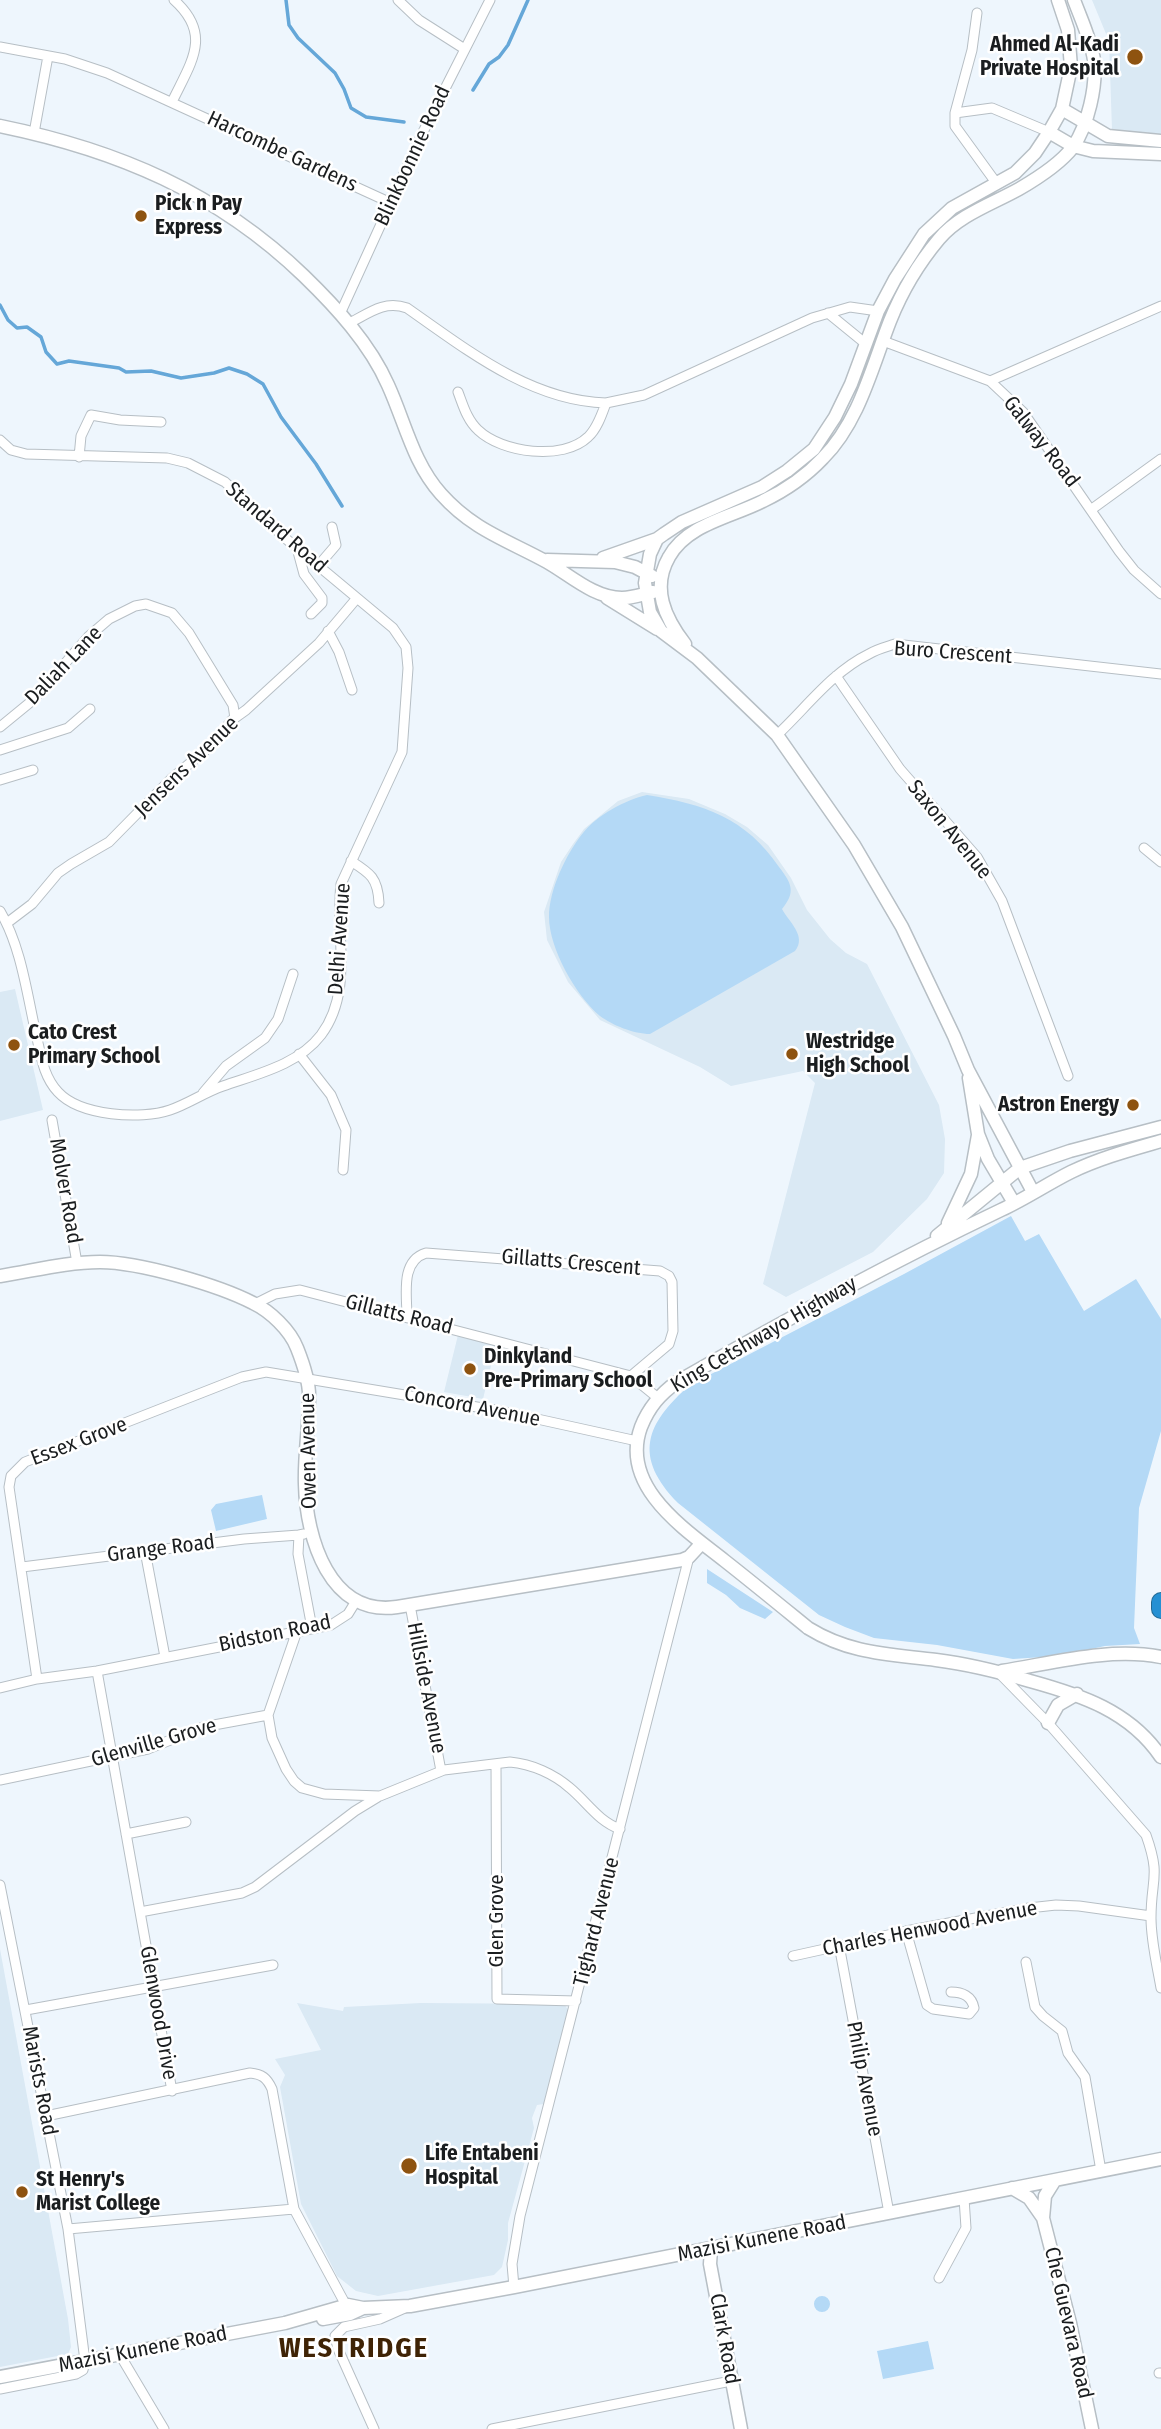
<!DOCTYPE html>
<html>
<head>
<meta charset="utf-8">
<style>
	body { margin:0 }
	canvas { display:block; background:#eef6fd }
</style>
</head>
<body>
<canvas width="1161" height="2429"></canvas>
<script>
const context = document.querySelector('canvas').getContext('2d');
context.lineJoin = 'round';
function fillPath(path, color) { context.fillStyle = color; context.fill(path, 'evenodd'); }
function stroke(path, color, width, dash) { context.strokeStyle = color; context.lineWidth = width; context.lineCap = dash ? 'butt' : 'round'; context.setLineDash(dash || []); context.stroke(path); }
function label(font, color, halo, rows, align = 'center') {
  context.font = font + ' "Fira Sans Condensed",sans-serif'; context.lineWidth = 5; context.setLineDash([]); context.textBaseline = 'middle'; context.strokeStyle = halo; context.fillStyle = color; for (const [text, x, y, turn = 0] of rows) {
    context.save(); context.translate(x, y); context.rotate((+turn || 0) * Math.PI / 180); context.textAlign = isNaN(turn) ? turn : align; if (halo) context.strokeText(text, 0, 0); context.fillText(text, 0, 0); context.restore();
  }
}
const built = new Path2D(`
	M1092 0H1161V134L1112 130 1109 41Z
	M642 792 689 799 725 814 747 827 768 845 791 878 807 910 830 939 846 953 867 964 939 1105 945 1139 944 1173 927 1199 873 1252 786 1297 763 1284 815 1083 803 1071 731 1086 700 1067 600 1020 568 982 547 940 544 912 561 862 573 844 584 829 618 801Z
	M15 989 43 1110 0 1121V992Z
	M458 1335 496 1345 483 1399 444 1392Z
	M0 1949 68 2319 71 2347 68 2354 0 2367Z
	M297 2003 343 2011 344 2007 421 2003 564 2004 569 2011 562 2030 563 2032 544 2104 537 2105 532 2118 534 2128 508 2223V2240L502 2267 494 2275 378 2296 356 2291 337 2276 301 2204 280 2087 285 2075 275 2059 321 2050Z`);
const green = new Path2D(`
	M647 795C704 804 746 818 779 867 792 884 796 892 782 909 789 922 807 936 795 951L650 1034C634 1034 612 1025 600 1016 576 996 549 948 549 917 549 890 566 854 583 833 597 815 625 800 647 795Z
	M1011 1216 1025 1241 1039 1234 1084 1311 1136 1279 1161 1319V1431L1139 1508 1134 1628 1140 1644 1105 1646 1058 1656 1013 1659 937 1645 874 1638 845 1627 819 1615 678 1503C633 1457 645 1424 690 1385L904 1274Z
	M262 1495 267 1519 216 1531 211 1510 216 1504Z
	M707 1569 773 1612 765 1619 740 1608 726 1595 707 1583Z
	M814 2304a8 8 0 1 1 16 0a8 8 0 1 1-16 0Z
	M928 2341 934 2369 883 2379 877 2351Z`);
const stream = new Path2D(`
	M286 0 289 25 298 38 335 73 344 89 351 108 366 117 404 122
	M473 90 489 64 499 57 508 45 528 0
	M0 305 8 320 17 328 27 327 41 337 46 352 57 364 69 361 119 368 126 372 151 371 181 378 214 373 229 368 247 374 263 384 281 417 316 464 342 506`);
const street = new Path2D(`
	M398 0 419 20 463 48
	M977 13 972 50 955 113V126L997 184
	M0 47 65 59 107 73 391 203
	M172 102C191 62 213 35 174 0
	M955 113 992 108 1049 132
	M34 133 48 56
	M828 313 866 344
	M340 314 423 132 490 0
	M348 324C369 313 384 300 407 308 467 350 531 401 606 403
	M883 341 990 381 1023 412 1119 551 1134 570 1161 594
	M990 381 1161 306
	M458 392C463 405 467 420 478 430 502 453 563 461 588 437 597 429 602 414 606 403L644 395 812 318 850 307 878 311
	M0 440 11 450 26 454 167 458 188 463 225 482 285 538 393 628 406 647 408 668 402 752 341 884C335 934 354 991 321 1035 298 1065 257 1074 223 1086 205 1092 188 1104 170 1110 141 1120 80 1116 58 1092 43 1076 41 1055 36 1034 27 994 21 946 0 911
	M79 457 81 436 91 415 120 420 161 422
	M1092 509 1161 459
	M297 548 304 574 322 598V603L311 614
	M318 566 336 545 332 527
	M328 631 339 652 352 690
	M836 676 900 769 977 857 1002 901 1068 1076
	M0 727 33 700 88 637 109 619 135 606 146 604 172 613 189 633 233 705 235 718
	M777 735C806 708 832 672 869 654 877 649 886 647 895 644L1161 674
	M0 750 68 728 90 709
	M0 780 33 770
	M1144 848 1161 862
	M351 861C370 873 378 878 379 903
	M7 923 32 904 58 873 71 864 109 842 171 779 213 744 232 720 246 710 319 643 357 598
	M299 1054 331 1095 346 1130 343 1170
	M203 1093 226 1066 265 1038 278 1019 293 974
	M52 1120 77 1263
	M255 1304 275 1294 300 1290 631 1376 658 1398
	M407 1317C407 1295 400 1261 426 1253L660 1271 669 1276 672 1282 673 1331 669 1344 631 1376
	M304 1534 299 1535 298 1554 312 1628
	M145 1551 165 1657
	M22 1567 244 1539 299 1535
	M410 1605 441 1771
	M297 1631 268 1715 272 1738 286 1769 294 1781 302 1788 324 1794 380 1796 444 1770 510 1762C532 1764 554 1774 570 1788 588 1803 598 1821 620 1829
	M97 1671 172 2091
	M1000 1674 1048 1723 1146 1835C1161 1877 1151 1878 1151 1918 1151 1941 1157 1965 1161 1988
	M37 1679 9 1487 11 1476 25 1462 242 1377 266 1372 501 1411 637 1441
	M0 1688 37 1679 97 1671 331 1625 348 1614 356 1601
	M496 1764 497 1999 576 2001
	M0 1780 148 1749 203 1727 268 1715
	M126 1834 186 1822
	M0 1885 68 2229 85 2361 83 2370 76 2374 0 2389
	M140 1912 242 1893 255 1887 355 1811 378 1797
	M906 1931 927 2005 933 2009 969 2014 974 2008C972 1996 962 1992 951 1992
	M839 1945 889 2213
	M793 1956 906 1931 1029 1908 1056 1905 1079 1906 1151 1916
	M1026 1962 1035 2007 1043 2016 1062 2031 1068 2053 1085 2077 1101 2171
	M26 2010 273 1965
	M46 2116 250 2073C262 2074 267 2078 272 2089L294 2209 348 2309
	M68 2229 294 2209
	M939 2278 966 2228 964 2198
	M514 2287 512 2264 520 2216 689 1557
	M120 2355 164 2429
	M1159 2373H1161
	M374 2429 338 2349 335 2336 344 2327 380 2319 405 2308
	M492 2429 731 2381`);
const secondary = new Path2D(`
	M1062 109 1108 136 1161 141
	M0 126C117 150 217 192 304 276 336 307 370 344 388 385 405 422 413 463 441 494 473 530 507 540 547 562 570 575 594 598 622 598 633 598 643 594 653 592
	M1049 132 1073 146 1093 151 1161 154
	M603 558 657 539
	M547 560 615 562 635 567 652 576
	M607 598 657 629
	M685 644C665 618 651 588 669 557 687 524 732 517 763 501 784 491 807 475 823 458 859 422 872 367 890 321 902 291 918 264 939 239 959 215 992 204 1019 189 1038 178 1060 164 1073 147 1088 125 1097 86 1094 60 1091 40 1081 19 1074 0
	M969 1078 978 1134 988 1159 1014 1203
	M1161 1141C1130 1150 1100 1158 1071 1172 1047 1184 1025 1199 1001 1210 890 1263 783 1321 677 1382 660 1394 649 1407 641 1427 619 1487 686 1530 725 1561 753 1583 781 1606 808 1628 850 1654 889 1654 936 1660 968 1664 1000 1672 1030 1681 1081 1695 1130 1711 1161 1757
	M1033 1192 968 1070 954 1036 902 927 854 845 777 735 697 658 661 631 650 612 645 583 650 554 657 539 664 534 682 522 762 487 787 471 814 449 835 417 851 384 878 311 895 279 924 234 952 208 1015 173 1035 153 1049 132 1062 109 1071 67 1068 30 1058 0
	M948 1223 971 1174 978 1135
	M937 1236 1020 1168 1070 1151 1161 1127
	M0 1276C33 1271 66 1262 100 1262 139 1262 218 1285 253 1303 270 1311 290 1330 297 1348 303 1363 310 1383 309 1399 309 1428 304 1456 305 1484 306 1538 330 1617 397 1607L682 1560 689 1557 701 1544
	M1002 1671C1053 1663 1110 1647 1161 1657
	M1048 1723 1058 1705 1077 1694
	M1055 2180 1045 2196 1043 2218 1070 2323 1092 2429
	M1012 2188 1029 2198 1043 2218
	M711 2249 710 2264 741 2429
	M323 2319 350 2314 363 2308
	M0 2377 285 2323 348 2305 363 2308 410 2306 514 2287 1161 2159`);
const highway = new Path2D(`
	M1161 1602V1609`);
const markers = [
	[1135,57,9,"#8e5310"],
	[141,216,7,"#8e5310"],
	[14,1045,7,"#8e5310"],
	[792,1054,7,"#8e5310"],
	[1133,1105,7,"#8e5310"],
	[470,1369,7,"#8e5310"],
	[409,2166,9,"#8e5310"],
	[22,2192,7,"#8e5310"]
];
const poiNames = [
	["Ahmed Al-Kadi",1119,45,"right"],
	["Private Hospital",1119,69,"right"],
	["Pick n Pay",155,204],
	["Express",155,228],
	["Cato Crest",28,1033],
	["Primary School",28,1057],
	["Westridge",806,1042],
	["High School",806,1066],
	["Astron Energy",1119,1105,"right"],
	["Dinkyland",484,1357],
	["Pre-Primary School",484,1381],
	["Life Entabeni",425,2154],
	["Hospital",425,2178],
	["St Henry's",36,2180],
	["Marist College",36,2204]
];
const streetNames = [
	["Harcombe Gardens",282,152,25],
	["Blinkbonnie Road",413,156,-65],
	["Galway Road",1041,442,52],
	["Standard Road",276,528,41],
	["Buro Crescent",953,653,4],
	["Daliah Lane",64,666,-46],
	["Jensens Avenue",187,767,-44],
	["Saxon Avenue",949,830,51],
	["Delhi Avenue",340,939,-86],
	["Molver Road",65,1191,80],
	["Gillatts Crescent",571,1263,5],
	["Gillatts Road",399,1315,14],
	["King Cetshwayo Highway",764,1335,-30],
	["Concord Avenue",472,1407,11],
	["Essex Grove",79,1442,-21],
	["Owen Avenue",309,1451,-91],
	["Grange Road",161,1549,-7],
	["Bidston Road",275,1634,-12],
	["Hillside Avenue",426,1688,79],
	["Glenville Grove",154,1743,-16],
	["Glen Grove",497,1921,-90],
	["Tighard Avenue",597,1922,-76],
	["Charles Henwood Avenue",930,1929,-11],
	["Glenwood Drive",158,2013,80],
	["Philip Avenue",864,2079,79],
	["Marists Road",39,2081,79],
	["Mazisi Kunene Road",762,2239,-11],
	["Che Guevara Road",1068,2323,77],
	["Clark Road",724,2339,80],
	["Mazisi Kunene Road",143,2350,-11]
];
const districtNames = [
	["WESTRIDGE",354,2349]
];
fillPath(built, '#dae9f4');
fillPath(green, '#b4d9f6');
stroke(stream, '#65a7d8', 3.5);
stroke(street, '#b7bfc5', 11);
stroke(secondary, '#b7bfc5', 15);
stroke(highway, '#216894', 20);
stroke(street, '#fff', 9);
stroke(secondary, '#fff', 12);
stroke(highway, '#2590d3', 18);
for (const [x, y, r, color] of markers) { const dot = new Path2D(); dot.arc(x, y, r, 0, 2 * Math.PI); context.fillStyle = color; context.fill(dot); stroke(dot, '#fff', 2.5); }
label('bold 21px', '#1a1d1f', '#fff', poiNames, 'left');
label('21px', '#1a1d1f', '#fff', streetNames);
context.letterSpacing = '2px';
label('bold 28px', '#3f2305', '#fff', districtNames);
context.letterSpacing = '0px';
</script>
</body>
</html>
